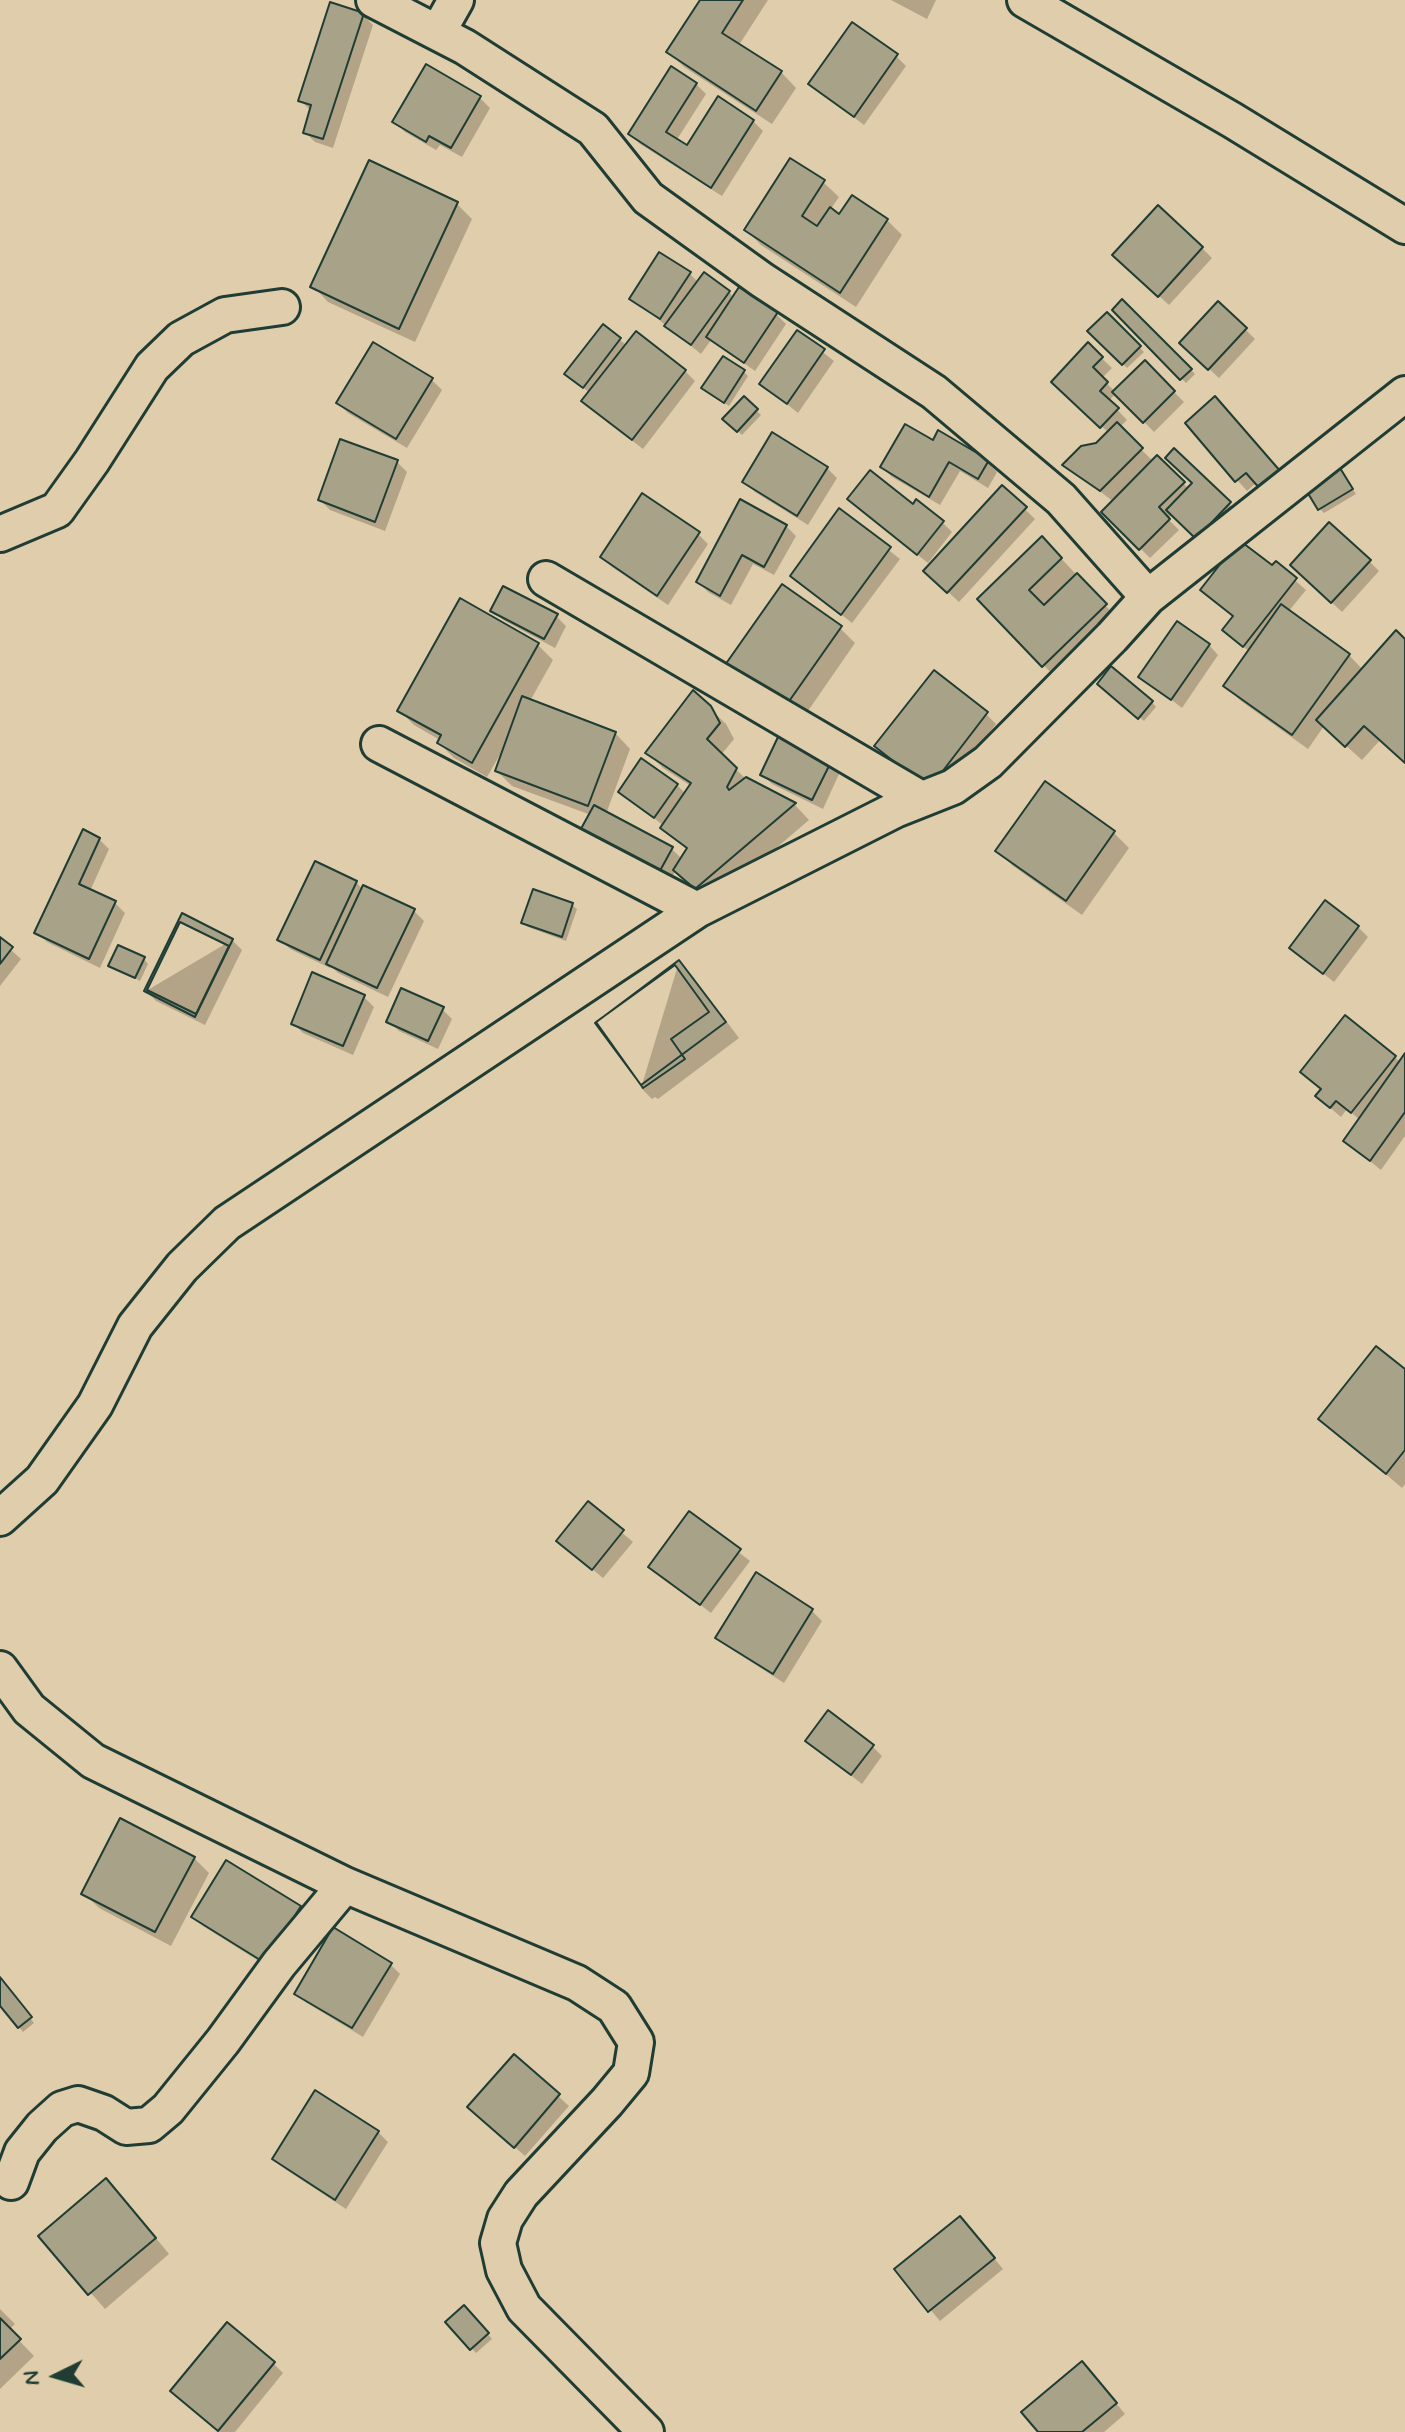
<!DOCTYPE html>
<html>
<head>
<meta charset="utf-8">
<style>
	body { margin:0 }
	#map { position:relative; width:1405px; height:2432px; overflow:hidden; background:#e0cdab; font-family:Mynerve,sans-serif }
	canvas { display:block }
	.north { position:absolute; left:16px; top:2336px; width:80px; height:80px; -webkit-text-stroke:6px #e0cdab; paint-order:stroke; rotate:265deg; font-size:22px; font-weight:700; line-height:32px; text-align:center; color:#1f3d34 }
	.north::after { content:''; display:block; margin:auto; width:28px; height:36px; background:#1f3d34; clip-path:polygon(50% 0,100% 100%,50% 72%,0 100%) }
</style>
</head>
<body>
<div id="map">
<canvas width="1405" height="2432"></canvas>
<div class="north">N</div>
</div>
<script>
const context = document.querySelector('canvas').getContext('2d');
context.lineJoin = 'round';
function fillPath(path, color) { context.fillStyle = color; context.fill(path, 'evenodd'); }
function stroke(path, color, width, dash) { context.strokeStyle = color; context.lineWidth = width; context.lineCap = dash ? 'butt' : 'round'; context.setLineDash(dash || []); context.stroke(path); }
const shadow = new Path2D(`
	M702 0H768L739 45 781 72 796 88 772 124 684 67 669 52Z
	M891 0H936L927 19Z
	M363 15 373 25 333 148 315 142 305 132 310 110 300 100Z
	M896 56 906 66 864 125 810 84Z
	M696 84 706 94 676 141 688 148 753 121 763 131 722 196 640 144 630 134Z
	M480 98 490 108 462 157 440 145 436 150 405 132 395 122Z
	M370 163 457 204 472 219 415 342 328 302 313 286Z
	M823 182 839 197 830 210 840 217 887 220 902 235 856 307 761 245 746 230Z
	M1202 248 1212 258 1169 305 1125 265Z
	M689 273 699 283 729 292 734 298 776 314 786 324 755 371 711 340 701 354 632 298Z
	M1122 301 1195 374 1186 383 1114 310Z
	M1107 315 1144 352 1127 368 1090 331Z
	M604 326 627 346 685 371 695 381 643 449 594 411 590 393 571 378Z
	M1245 329 1255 339 1219 378 1192 353Z
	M798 333 834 361 798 413 762 384Z
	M1088 345 1112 368 1102 378 1115 392 1145 363 1184 402 1154 432 1116 393 1109 401 1127 420 1119 428 1154 462 1158 458 1189 489 1194 483 1174 451 1239 514 1207 547 1173 514 1168 519 1179 530 1150 558 1104 512 1114 502 1065 465 1097 445 1109 433 1063 391Z
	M744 372 748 376 729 406 708 393Z
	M432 380 442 390 407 448 348 413 338 403Z
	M744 399 761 415 742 435 725 419Z
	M1187 423 1257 482 1247 491Z
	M933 443 987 462 997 472 988 488 960 471 940 505 892 477 882 467Z
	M397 462 407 472 385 531 330 510 320 500Z
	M827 468 837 478 808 525 755 492 745 482Z
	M1340 471 1356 494 1324 513 1320 509Z
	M1003 488 1035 519 959 602 926 571Z
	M913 507 942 522 952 532 928 563 859 509Z
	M839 511 900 559 852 623 792 575Z
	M786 526 796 536 774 575 753 564 731 605 708 592 698 582Z
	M698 534 708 544 668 605 612 567 602 557Z
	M1057 554 1120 621 1058 680 980 599Z
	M1369 561 1379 571 1342 612 1302 575Z
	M1276 564 1306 590 1288 612 1349 655 1363 670 1405 641V762L1381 739 1362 760 1324 726 1308 749 1241 701 1226 686 1250 652 1235 640Z
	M493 610 556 616 566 626 555 648 503 620Z
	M840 628 855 643 801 721 743 680Z
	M538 645 553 660 530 701 615 733 630 749 606 814 672 849 682 859 688 850 662 828 664 826 621 792 677 785 686 794 691 786 663 768 648 753 694 693 726 724 734 739 721 755 746 779 795 805 809 820 712 903 676 870 667 887 591 815 512 786 497 771 503 754 501 753 487 777 454 758 439 743 440 740 414 725 399 710Z
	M1209 645 1218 655 1182 708 1141 676Z
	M1104 688 1152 702 1156 707 1144 721Z
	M986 714 996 724 940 797 877 745Z
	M829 764 839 774 823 809 772 784 762 774Z
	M1114 833 1129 848 1082 915 1013 866 998 851Z
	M99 839 109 849 90 891 115 903 125 913 100 968 47 942 37 932Z
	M356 882 363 890 414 911 424 921 388 997 338 973 331 966 330 968 290 949 280 939Z
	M572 905 577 909 566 941 528 927 523 923Z
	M1358 927 1368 937 1334 982 1291 948Z
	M0 940 21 959 0 986Z
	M232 940 242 950 205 1025 156 1001 146 991Z
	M144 959 148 964 140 981 111 965Z
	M679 962 694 978 739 1038 658 1099 655 1097 652 1099 641 1088Z
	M364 997 374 1007 353 1055 303 1033 293 1023Z
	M442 1009 452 1019 438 1049 399 1031 389 1021Z
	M1405 1056V1136L1381 1170 1345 1141 1360 1120 1347 1109 1341 1117 1328 1106 1323 1090 1395 1057 1400 1062Z
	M1405 1371V1484L1402 1488 1321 1419Z
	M588 1504 633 1542 603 1578 569 1550Z
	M689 1514 750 1561 711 1613 651 1567Z
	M756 1575 812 1611 822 1621 784 1683 728 1647 718 1637Z
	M807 1741 872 1746 882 1756 862 1784Z
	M194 1858 209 1873 171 1946 99 1908 84 1893Z
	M299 1907 309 1917 276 1972 203 1926 193 1916Z
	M390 1964 400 1974 363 2037 307 2003 297 1993Z
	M0 1979 34 2023 23 2032 0 2003Z
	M514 2056 569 2106 525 2156 480 2117Z
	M378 2132 388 2142 346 2209 285 2169 275 2159Z
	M121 2196 169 2254 105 2309 41 2236Z
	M969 2228 1003 2269 940 2321 897 2270Z
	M464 2308 492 2339 476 2353 447 2322Z
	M0 2309 15 2324 9 2330 34 2356 0 2389Z
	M273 2363 283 2373 235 2432H220L182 2401Z
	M1092 2374 1125 2414 1104 2432H1040Z`);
const building = new Path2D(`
	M700 0H743L722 33 782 71 756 111 666 52Z
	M330 2 364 13 323 139 303 133 311 105 298 101Z
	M852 22 898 54 854 117 808 84Z
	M426 64 481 96 451 148 429 136 426 142 392 122Z
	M671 66 697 83 666 132 687 145 718 96 754 120 711 188 628 134Z
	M790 158 825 180 802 216 817 226 830 207 839 214 852 195 888 219 840 293 744 230Z
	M369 160 458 202 399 329 310 287Z
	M1158 205 1203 247 1158 297 1112 255Z
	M659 252 691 272 660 319 629 299Z
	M704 272 730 291 691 345 664 326Z
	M739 287 778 312 744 363 706 337Z
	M1122 299 1192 369 1180 380 1112 310Z
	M1218 301 1247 328 1208 370 1179 343Z
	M1107 312 1141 346 1122 365 1087 331Z
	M603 324 621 338 583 388 564 374Z
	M797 330 825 349 787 404 759 384Z
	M636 331 686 370 632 440 581 401Z
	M373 342 433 378 396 439 336 403Z
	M1088 342 1103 357 1093 367 1108 382 1100 391 1119 408 1100 428 1051 382Z
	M723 356 745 370 724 403 701 388Z
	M1145 360 1175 391 1143 423 1112 392Z
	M744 396 758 409 737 432 722 419Z
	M1215 396 1281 472 1261 490 1246 473 1235 482 1185 423Z
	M1117 422 1143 448 1100 491 1062 465 1081 446 1096 443Z
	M905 424 933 440 938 430 989 460 978 479 949 462 929 497 880 467Z
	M772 432 828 467 797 516 742 482Z
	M340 439 398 460 375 522 318 500Z
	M1174 448 1231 502 1196 539 1166 510 1192 483 1165 458Z
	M1157 455 1185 482 1159 507 1170 519 1139 550 1101 512Z
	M1340 468 1353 489 1318 510 1306 490Z
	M870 470 913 504 916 499 944 521 917 555 847 499Z
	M1002 485 1027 507 947 593 923 571Z
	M642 493 700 532 657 596 600 557Z
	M740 499 787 525 764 567 742 555 720 596 696 582Z
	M839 508 891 547 841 615 790 576Z
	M1329 522 1371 560 1331 603 1290 565Z
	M1042 536 1062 558 1029 590 1044 605 1077 573 1107 604 1042 667 977 599Z
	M1239 540 1272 565 1276 561 1297 578 1243 647 1222 630 1233 616 1200 590Z
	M782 584 842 626 785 707 725 665Z
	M503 586 558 614 544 639 490 611Z
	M460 598 539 643 472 763 437 743 441 735 397 711Z
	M1281 604 1350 654 1292 735 1223 686Z
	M1177 621 1210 644 1171 700 1138 677Z
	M1396 630 1405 639V763L1364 726 1345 747 1316 720Z
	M1111 666 1153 701 1138 719 1097 684Z
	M934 670 988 712 929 789 874 746Z
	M693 690 711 706 720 723 707 739 737 768 727 787 729 790 746 777 796 803 695 889 673 870 687 848 660 828 691 783 645 753Z
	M522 696 616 732 588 806 495 771Z
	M778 737 831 762 812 800 760 775Z
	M641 758 678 784 654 818 618 792Z
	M1045 781 1115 831 1066 901 995 851Z
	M594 805 673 847 656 878 577 836Z
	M83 829 100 838 79 884 116 901 89 959 34 933Z
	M315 861 357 881 320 960 277 940Z
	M363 885 415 909 377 988 326 964Z
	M533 889 573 903 562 937 521 923Z
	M1325 900 1359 926 1323 974 1289 948Z
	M182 913 233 939 195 1017 144 991Z
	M180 922 229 946 196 1014 147 990Z
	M0 937 13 947 0 964Z
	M118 945 145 957 135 978 108 966Z
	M679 960 726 1022 641 1085 595 1023Z
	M675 965 709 1012 671 1039 685 1059 643 1088 596 1022Z
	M312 972 365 995 343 1046 291 1024Z
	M401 988 444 1007 428 1041 386 1022Z
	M1345 1015 1396 1056 1351 1113 1336 1101 1330 1108 1315 1096 1321 1089 1300 1072Z
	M1405 1053V1112L1370 1161 1343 1141Z
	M1376 1346 1405 1369V1450L1386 1474 1318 1419Z
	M588 1501 624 1530 592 1570 556 1541Z
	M689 1511 741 1549 700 1605 648 1567Z
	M756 1572 813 1609 773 1674 715 1638Z
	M828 1710 874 1745 851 1775 805 1741Z
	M120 1818 195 1857 155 1932 81 1894Z
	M226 1860 301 1906 265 1963 191 1917Z
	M333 1927 392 1963 352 2028 294 1994Z
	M0 1977 32 2017 18 2028 0 2006Z
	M514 2054 560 2094 514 2148 467 2107Z
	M315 2090 379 2131 335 2200 272 2159Z
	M106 2178 156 2238 88 2295 38 2236Z
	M960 2216 995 2258 928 2312 894 2269Z
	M464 2305 489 2333 470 2350 445 2322Z
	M0 2318 21 2339 0 2359Z
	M227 2322 275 2362 218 2431 170 2391Z
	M1082 2361 1117 2403 1082 2432H1038L1021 2412Z`);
const street = new Path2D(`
	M374 0 465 47 593 129 648 198 762 280 934 392 1061 499 1148 597
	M1025 0 1232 120 1405 226
	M438 32 456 0
	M0 534 57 510 92 461 152 367 181 339 225 315 282 307
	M546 579 921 799
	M379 744 697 910
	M0 1518 42 1480 95 1405 135 1326 182 1267 227 1223 697 910 895 810 953 787 988 762 1112 637 1148 597 1405 394
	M0 1669 29 1709 93 1761 345 1885 577 1983 614 2007 636 2042 631 2073 607 2102 521 2194 505 2219 498 2243 504 2270 524 2308 646 2432
	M11 2182 22 2152 42 2127 62 2109 78 2104 104 2113 126 2127 149 2125 168 2109 223 2041 279 1964 345 1885`);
fillPath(shadow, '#0003');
fillPath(building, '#a7a288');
stroke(building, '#1f3d34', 2);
stroke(street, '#1f3d34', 40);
stroke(street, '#e0cdab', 34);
</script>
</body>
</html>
